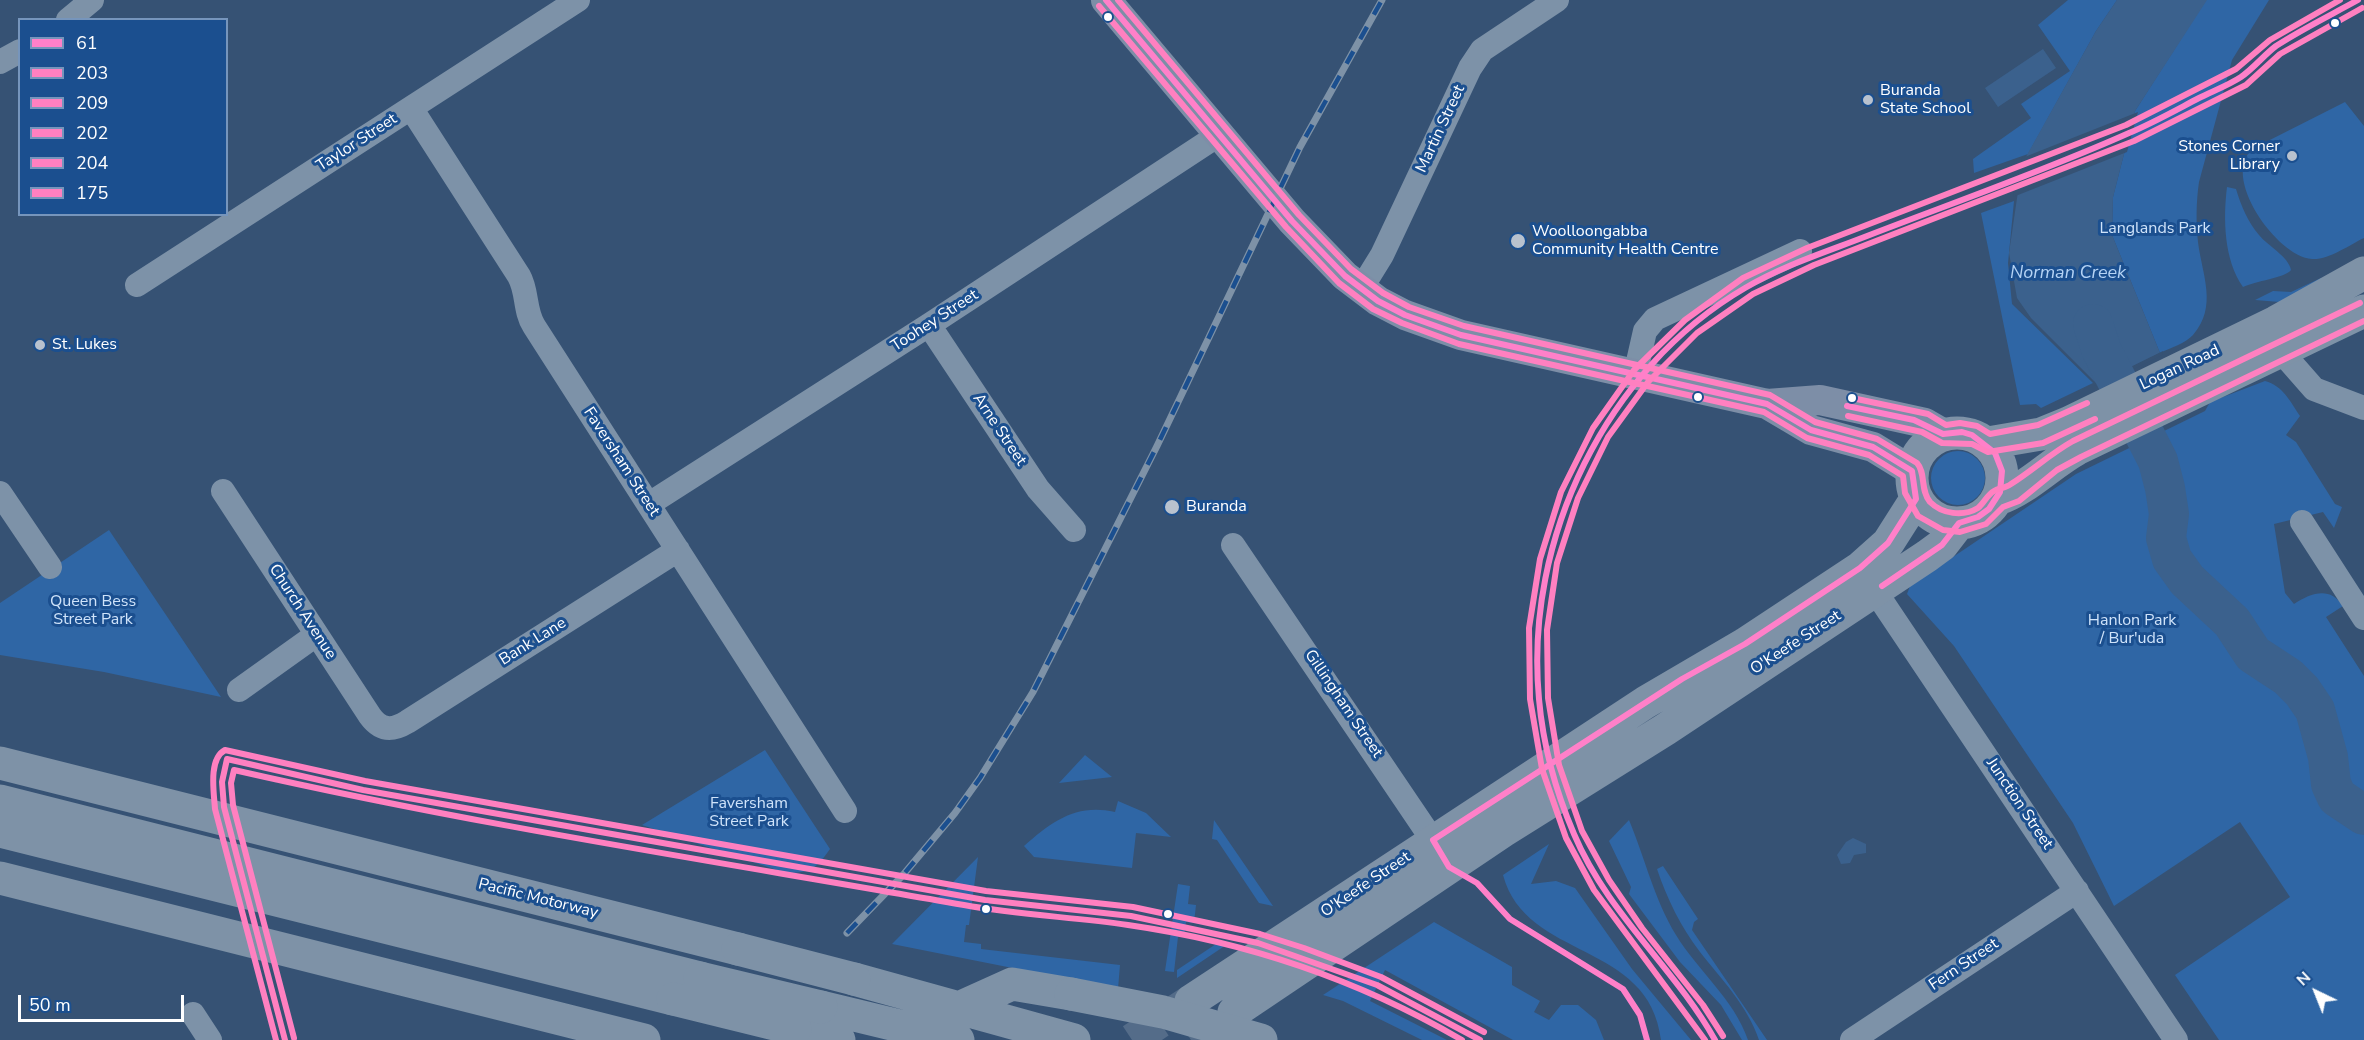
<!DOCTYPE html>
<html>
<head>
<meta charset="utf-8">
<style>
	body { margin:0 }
	#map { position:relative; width:2364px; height:1040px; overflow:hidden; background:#365274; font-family:"Nunito Sans",sans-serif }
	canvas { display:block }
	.legend { position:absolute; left:18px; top:18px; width:210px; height:198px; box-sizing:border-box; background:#1b4f8f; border:2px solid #7695bc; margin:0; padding:8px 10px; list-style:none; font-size:18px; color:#fff }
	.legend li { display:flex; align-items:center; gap:12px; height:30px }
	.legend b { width:30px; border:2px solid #7695bc }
	.north { position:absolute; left:2286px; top:962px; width:60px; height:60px; -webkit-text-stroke:4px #1b4f8f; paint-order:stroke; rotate:317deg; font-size:16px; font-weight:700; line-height:24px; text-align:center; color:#fff }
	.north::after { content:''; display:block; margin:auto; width:21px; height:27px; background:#fff; clip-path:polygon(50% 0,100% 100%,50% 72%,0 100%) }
	.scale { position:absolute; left:18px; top:995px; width:166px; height:27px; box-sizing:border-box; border:3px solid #fff; border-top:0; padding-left:8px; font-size:18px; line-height:21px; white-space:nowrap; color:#fff; -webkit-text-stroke:4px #1b4f8f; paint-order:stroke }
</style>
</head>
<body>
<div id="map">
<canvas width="2364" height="1040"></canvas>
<ul class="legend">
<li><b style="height:8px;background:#ff80c9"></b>61</li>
<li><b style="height:8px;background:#ff80c0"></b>203</li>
<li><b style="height:8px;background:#ff80c0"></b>209</li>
<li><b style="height:8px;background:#ff80c0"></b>202</li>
<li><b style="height:8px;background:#ff80c0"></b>204</li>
<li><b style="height:8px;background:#ff80c0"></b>175</li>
</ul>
<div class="north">N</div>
<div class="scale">50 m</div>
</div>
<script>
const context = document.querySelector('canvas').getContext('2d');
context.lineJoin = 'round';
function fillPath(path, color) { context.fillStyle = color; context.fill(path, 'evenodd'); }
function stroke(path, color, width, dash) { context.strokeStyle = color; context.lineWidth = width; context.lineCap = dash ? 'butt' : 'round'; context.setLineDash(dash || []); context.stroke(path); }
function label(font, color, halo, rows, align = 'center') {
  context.font = font + ' "Nunito Sans",sans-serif'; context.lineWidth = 6; context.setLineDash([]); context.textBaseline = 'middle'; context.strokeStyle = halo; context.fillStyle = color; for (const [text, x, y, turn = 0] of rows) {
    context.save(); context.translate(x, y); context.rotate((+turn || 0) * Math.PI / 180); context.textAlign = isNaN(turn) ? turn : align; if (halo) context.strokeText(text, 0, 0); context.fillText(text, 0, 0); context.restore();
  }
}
const green = new Path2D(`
	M2068 0H2117L2096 31 2028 154 1974 173 1973 159 2031 118 2021 104 2070 71 2038 25Z
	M2206 0H2269L2232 60 2199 182C2196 203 2196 222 2198 242 2202 275 2218 306 2193 335 2186 343 2170 348 2160 353L2112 235 2113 197 2135 111Z
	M2345 102 2364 126V238C2349 245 2329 260 2312 259 2277 257 2218 174 2254 148Z
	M2227 187 2236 189C2241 206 2248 222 2259 235 2268 246 2289 257 2291 270 2285 278 2255 281 2243 287 2224 260 2223 219 2227 187Z
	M2014 201 2008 263 2012 304 2093 383 2041 408 2036 404 2020 405 1981 213Z
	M2321 278 2325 281 2280 302 2255 300 2273 291 2291 292Z
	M2265 381C2283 386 2290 401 2300 416L2286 435 2296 442 2335 504 2342 507 2334 528 2323 512 2274 524 2285 593 2294 604C2311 593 2330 586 2343 606L2326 617 2364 676V1040H2219L2175 975 2290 897 2240 822 2114 906 2073 823 1954 646 1907 594 1910 586 2076 474 2205 411 2210 402Z
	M1931 478a27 27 0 1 1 54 0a27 27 0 1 1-54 0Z
	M109 530 221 697 104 672 0 655V603Z
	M765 750 830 849C816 869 810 873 786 873L642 825Z
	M1085 755 1112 777 1059 783Z
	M1118 801 1146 813 1171 837 1136 833 1132 868 1034 857 1024 846C1052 821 1077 803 1115 812Z
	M1214 820 1273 906 1259 903 1217 840 1212 839Z
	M1629 820C1645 858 1654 899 1676 935 1698 971 1734 999 1748 1040H1742L1721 1005 1680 962 1629 894 1631 887 1609 841Z
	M1549 844 1531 884 1556 881 1575 888 1632 969 1691 1040H1661C1649 940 1526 961 1503 875Z
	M978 857 969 925H966L964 942 981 944V949L1120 965 1118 989 892 944Z
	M1663 866 1698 919 1694 922 1692 930 1767 1040H1759C1747 1005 1722 980 1700 952 1681 927 1667 899 1657 869Z
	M1178 884 1190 886 1188 904 1196 905 1194 923 1186 922 1184 937H1178L1174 972 1165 971Z
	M1434 922 1512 967V985L1540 1001 1534 1012 1549 1020 1561 1005H1578L1596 1020 1604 1040H1513L1385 970 1370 1001 1447 1040H1422L1343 1001 1323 995Z
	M1219 942 1229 943 1177 978V970Z`);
const water = new Path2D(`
	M2117 0H2207L2135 111 2113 197 2112 235 2160 353 2097 384 2031 318 2017 298 2009 253 2022 164 2096 31Z
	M2043 49 2056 68 1998 107 1985 88Z
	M1853 838 1866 844V853L1854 855 1850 863 1841 864 1837 855 1846 842Z`);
const pier = new Path2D(`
	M2138 112 2127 152 2013 197 2022 158Z
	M2163 351 2162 355 2098 387 2094 385Z`);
const river = new Path2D(`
	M2093 324 2101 349 2158 461 2165 488 2169 514 2166 538 2172 559 2187 580 2232 622 2253 654 2288 677 2302 691 2315 710 2328 757 2331 784 2337 797 2364 815`);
const highwayTunnel = new Path2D(`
	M1132 1040 1191 1001
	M1191 1040 1232 1013`);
const minor = new Path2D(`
	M68 20 92 0
	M0 62 20 51
	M411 108 519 276C528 292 524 310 534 326L845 811
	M137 285 578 0
	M1361 289 1382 255 1470 68 1482 50 1557 0
	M929 325 1038 489 1074 530
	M2271 340 2314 389 2364 408
	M1635 375 1645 331 1655 319 1800 251
	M223 491 370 716C381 731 392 731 407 722L678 550
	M0 493 50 567
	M649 504 929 325 1220 134
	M2302 522 2364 618
	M1233 545 1442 854
	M1867 579 2176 1040
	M239 690 316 635
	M193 1014 210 1040
	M1852 1040 2077 891`);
const major = new Path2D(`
	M1106 0 1292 221 1345 276 1378 301 1405 315 1461 335 1767 404 1820 400 1925 423 1944 434
	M1767 404 1811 430 1873 447 1912 471`);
const highway = new Path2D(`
	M1912 478a45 45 0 1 1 90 0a45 45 0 1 1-90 0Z
	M1988 443 2041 434 2068 423 2276 322 2364 273
	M1998 499C2027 489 2050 464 2077 449L2364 311
	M0 763 738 949
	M0 801 700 978
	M0 831 673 999
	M0 878 644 1040
	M854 979 1074 1040
	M1191 1001 1646 702 1745 644 1860 568 1888 543 1916 499
	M821 1007 958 1040
	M961 1007 1012 984 1071 994
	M1234 1012 1503 831 1666 729 1927 556 1942 545 1959 523
	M795 1029 839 1040`);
const rail = new Path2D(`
	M847 933 903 875 955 813 980 778 1033 692 1157 446 1300 147 1382 0`);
const highwayBridge = new Path2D(`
	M738 949 854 979
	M700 978 821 1007
	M1071 994 1163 1012 1261 1040
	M673 999 795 1029`);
const bus1 = new Path2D(`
	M1106 0 1292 221 1345 276 1378 301 1405 315 1461 335 1767 404 1811 430 1873 447 1912 471 1916 499 1888 543 1860 568 1745 644 1682 679 1433 840 1449 867 1477 883 1510 919 1623 989 1640 1015 1647 1040
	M1847 406 1914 420 1943 434 1962 432 1972 435 1995 453 2002 471 2000 492 1989 509 1978 517 1959 523 1942 545 1882 586
	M1715 1040C1674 967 1607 913 1574 834 1556 792 1543 745 1539 699 1524 539 1606 369 1745 288 1784 265 1826 252 1867 236 1955 202 2044 171 2129 133 2153 123 2176 110 2199 98 2213 91 2229 85 2241 77 2254 68 2264 55 2276 46 2302 29 2331 15 2358 0`);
const bus2 = new Path2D(`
	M1723 1036 1703 1005 1642 928 1609 880 1582 831 1559 765 1548 698 1547 630 1557 563 1578 498 1608 437 1648 382 1697 333 1753 294 1814 265 2134 141 2246 85 2280 54 2362 8
	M294 1038 233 805 231 783 234 770C475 825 720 862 964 905 1018 915 1074 917 1128 925 1246 942 1359 980 1462 1040`);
const bus3 = new Path2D(`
	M276 1040 215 809C214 793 208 759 225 750L365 781 986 891 1133 907 1260 934 1304 948 1381 977 1484 1032
	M1705 1040 1594 890 1566 838 1542 769 1530 699 1529 628 1540 559 1561 492 1593 428 1634 370 1685 320 1743 278 1807 248 2126 125 2236 69 2270 40 2340 0`);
const bus4 = new Path2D(`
	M285 1040 224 807 222 782 227 759 363 790 985 900 1131 916 1258 943 1377 985 1480 1040`);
const bus5 = new Path2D(`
	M1099 6 1286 227 1339 283 1373 309 1402 323 1459 344 1764 412 1807 438 1869 455 1903 476 1905 493 1918 516 1943 530 1960 532 1986 524 2003 507 2019 501 2057 470 2081 457 2364 321
	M1848 416 1922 432 1942 443 1972 444 1988 452 2043 443 2095 419`);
const bus6 = new Path2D(`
	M1118 0 1299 215 1351 269 1383 293 1409 307 1464 326 1770 395 1815 422 1877 439 1917 463C1926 473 1920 490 1930 502 1942 514 1963 517 1978 508 1984 503 1987 495 1994 491 1999 488 2006 488 2011 484 2033 470 2050 454 2073 441L2360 303
	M1852 398 1928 414 1946 425 1960 423 1977 426 1990 434 2038 425 2087 403`);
const markers = [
	[1108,17,5,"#fff"],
	[2335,23,5,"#fff"],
	[1868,100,6,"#b9c2ce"],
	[2292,156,6,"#b9c2ce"],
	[1518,241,8,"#b9c2ce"],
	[40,345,6,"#b9c2ce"],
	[1698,397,5,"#fff"],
	[1852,398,5,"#fff"],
	[1172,507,8,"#b9c2ce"],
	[986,909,5,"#fff"],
	[1168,914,5,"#fff"]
];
const poiNames = [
	["Buranda",1880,91],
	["State School",1880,109],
	["Stones Corner",2280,147,"right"],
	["Library",2280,165,"right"],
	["Woolloongabba",1532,232],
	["Community Health Centre",1532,250],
	["St. Lukes",52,345],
	["Buranda",1186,507]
];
const streetNames = [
	["Martin Street",1441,129,-65],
	["Taylor Street",357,143,-33],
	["Toohey Street",935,321,-33],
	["Logan Road",2180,368,-25],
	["Arne Street",999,430,56],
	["Faversham Street",621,462,57],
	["Church Avenue",302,612,57],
	["Bank Lane",533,642,-32],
	["O'Keefe Street",1796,643,-33],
	["Gillingham Street",1343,704,56],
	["Junction Street",2019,804,56],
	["O'Keefe Street",1366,885,-34],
	["Pacific Motorway",538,899,14],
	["Fern Street",1964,965,-34]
];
const parkNames = [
	["Langlands Park",2155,229],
	["Queen Bess",93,602],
	["Street Park",93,620],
	["Hanlon Park",2132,621],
	["/ Bur'uda",2132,639],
	["Faversham",749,804],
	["Street Park",749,822]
];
const waterNames = [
	["Norman Creek",2068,274]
];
fillPath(green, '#2f66a5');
fillPath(water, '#3b618d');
fillPath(pier, '#365274');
stroke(river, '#3b618d', 40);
stroke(highwayTunnel, '#546c89', 33, [33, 16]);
stroke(minor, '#7d92a8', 24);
stroke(major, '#7d8ea7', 30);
stroke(highway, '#7e92a7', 33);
stroke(rail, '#7e92a7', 7);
stroke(rail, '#1b4f8f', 4.5, [14]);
stroke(highwayBridge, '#7e92a7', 33);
stroke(bus1, '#ff80c9', 6);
stroke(bus2, '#ff80c0', 6);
stroke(bus3, '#ff80c0', 6);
stroke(bus4, '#ff80c0', 6);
stroke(bus5, '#ff80c0', 6);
stroke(bus6, '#ff80c0', 6);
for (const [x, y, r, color] of markers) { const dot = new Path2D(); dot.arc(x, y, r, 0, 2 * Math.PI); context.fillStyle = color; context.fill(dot); stroke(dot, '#1b4f8f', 2); }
label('16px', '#fff', '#1b4f8f', poiNames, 'left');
label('16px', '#fff', '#1b4f8f', streetNames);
label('16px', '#cfe3fa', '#1b4f8f', parkNames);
label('italic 18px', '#b5d3f5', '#1b4f8f', waterNames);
</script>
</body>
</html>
